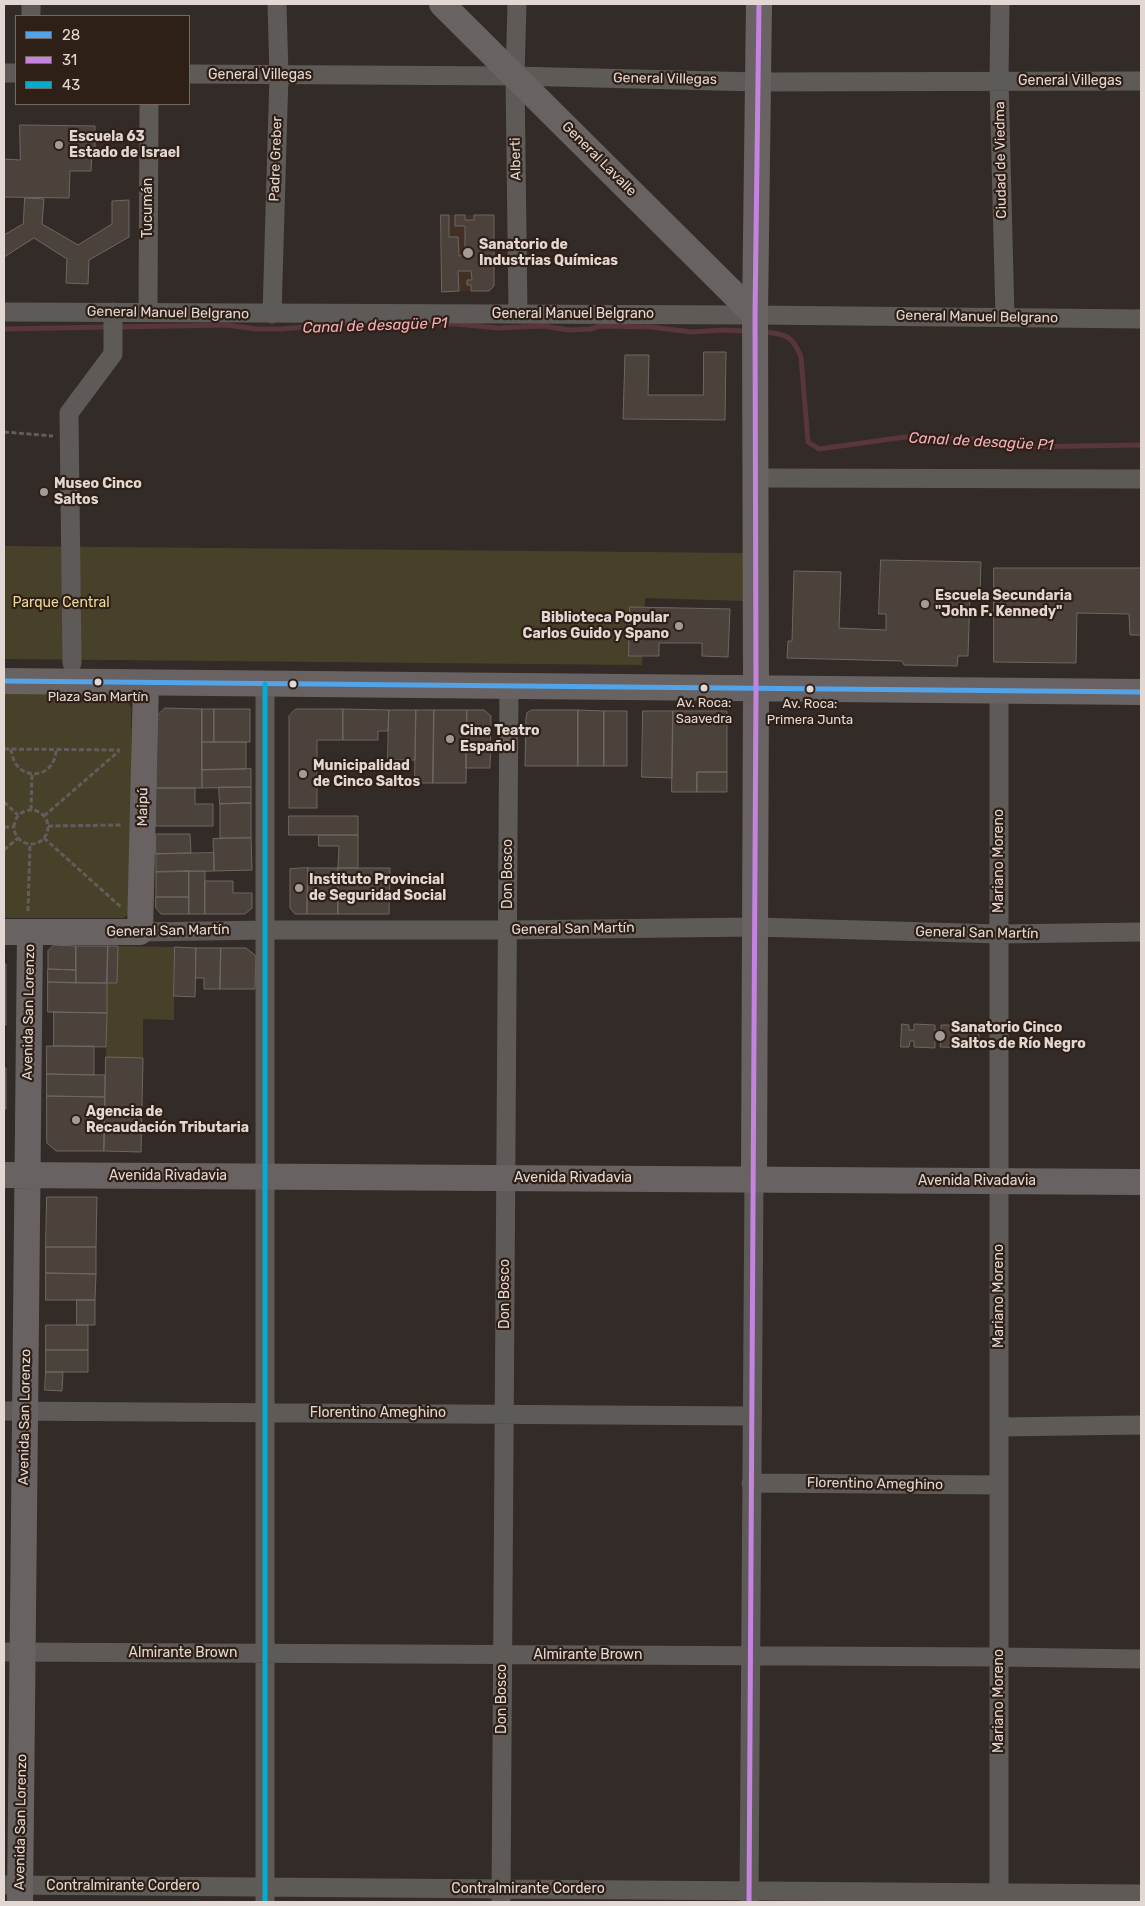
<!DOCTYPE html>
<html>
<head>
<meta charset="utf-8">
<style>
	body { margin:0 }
	#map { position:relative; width:1145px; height:1906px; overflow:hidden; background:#332b27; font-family:Rubik,sans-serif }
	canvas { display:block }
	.frame { position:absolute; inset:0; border:5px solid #e2d7d2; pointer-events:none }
	.legend { position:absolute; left:15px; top:15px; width:175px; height:90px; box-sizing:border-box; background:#2f2017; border:1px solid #776962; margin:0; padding:6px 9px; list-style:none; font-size:15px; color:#e2d7d2 }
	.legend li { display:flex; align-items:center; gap:10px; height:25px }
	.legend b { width:25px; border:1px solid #776962 }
</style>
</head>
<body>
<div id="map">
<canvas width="1145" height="1906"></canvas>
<div class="frame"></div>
<ul class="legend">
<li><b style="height:6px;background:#53a3e8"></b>28</li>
<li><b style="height:6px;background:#c483df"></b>31</li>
<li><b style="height:6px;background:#06acd0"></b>43</li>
</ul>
</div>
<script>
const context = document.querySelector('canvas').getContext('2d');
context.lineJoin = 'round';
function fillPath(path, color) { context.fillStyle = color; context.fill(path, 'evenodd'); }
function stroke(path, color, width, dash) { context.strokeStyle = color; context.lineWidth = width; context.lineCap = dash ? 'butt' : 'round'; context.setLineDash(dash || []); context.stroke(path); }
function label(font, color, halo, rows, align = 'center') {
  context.font = font + ' Rubik,sans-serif'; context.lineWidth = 4.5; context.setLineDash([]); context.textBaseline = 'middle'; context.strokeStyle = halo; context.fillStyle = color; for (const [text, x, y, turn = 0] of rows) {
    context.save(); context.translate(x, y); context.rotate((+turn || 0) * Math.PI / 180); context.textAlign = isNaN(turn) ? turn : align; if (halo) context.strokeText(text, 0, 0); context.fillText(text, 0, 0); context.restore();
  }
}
const built = new Path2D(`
	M441 215H494V286L489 291 442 292Z`);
const green = new Path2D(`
	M4 546 747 553 746 601 645 598 642 665 4 659Z
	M4 693 116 695C124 697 128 700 131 708L133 905 128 915 123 918H4Z
	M118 946 175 947 174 1020 143 1019V1058L106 1057 107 983H117Z`);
const stream = new Path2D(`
	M117 327 227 325 256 329H281L338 324H456L498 328 543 326 569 330 590 329 600 326 651 327 692 332 724 330 745 331
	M4 329 108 327
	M765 332C786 334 793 336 801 357L808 442 819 449 905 437 977 439 983 443 1017 447 1141 445`);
const building = new Path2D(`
	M20 125 95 126V151H92L91 171H70L69 198 4 197V159L20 160Z
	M25 198 44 199 42 224 78 245 112 224V201L129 200V237L89 260 88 284 66 283 67 259 34 238 4 257V235L23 224Z
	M441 215H449V237H458L459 256 465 255V226H455V215H465V220H474V215H494V286L489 291H471V285H467V280H472L471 271H458L459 291 442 292Z
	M704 352H726L725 420 623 419 625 355H649L648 395H703Z
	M881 560 981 562 980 593H970L968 656H958L957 666 904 665 902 661 787 658 788 641H792L794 571 841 572 839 628 886 630V614H879Z
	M994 568H1141V635H1130L1129 614 1077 613 1076 663 994 662Z
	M630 607 730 609 728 657 702 656V643H659V656H629Z
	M165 708 202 709V788H156V717Z
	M202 709H214V742H202Z
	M214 709H250V742H214Z
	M296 709H343V740H317V808H289V716Z
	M343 709 389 710 388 731H378V740H343Z
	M389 710H416L415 760H388Z
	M416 710H434L433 783H415Z
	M434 710H467L466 783H433Z
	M467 710H484L491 716 490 768H466Z
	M532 710H578V766H525L526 718 527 713Z
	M578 710 604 711V766H578Z
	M604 711H627V766H604Z
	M643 711H673L672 778 642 777Z
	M673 711H727V772H697V792H672Z
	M202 742H246V769L202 770Z
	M251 769V787L202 788V770Z
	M697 772H727V792H697Z
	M219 787H251V803L220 804Z
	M156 788H195V804H213V826H156Z
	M251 803V838H220V804Z
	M289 816H358V835H289Z
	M156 834H190L191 853 156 854Z
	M319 835H358V868H338L339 846H319Z
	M251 838 252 870 214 871 213 839Z
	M214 853V871L156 872V854Z
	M308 868 307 914H295L290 908V869Z
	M308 868H338V914H307Z
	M338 868H390L389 914H338Z
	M189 871V897H156V872Z
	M189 871H205V914H189Z
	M205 881H233V893H252V908L245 914H205Z
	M156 897H189V914H161L156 908Z
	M54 945 76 946V970L48 969V951Z
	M76 946H108L107 983H76Z
	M108 946H118L117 983H107Z
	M175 947 196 948 195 997 174 996Z
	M196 948H221L220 989H204V978H196Z
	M221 948H246L256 956 255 989H220Z
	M4 964H6V990H4Z
	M48 969 76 970V983L48 982Z
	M48 982 107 983V1013L48 1012Z
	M4 990H6V1025H4Z
	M54 1012 107 1013 106 1047 54 1046Z
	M902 1024 909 1025V1030H914V1024L935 1025V1030H941V1025H979V1048L940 1047 941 1041H935V1048L914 1047V1041H910L909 1047H901Z
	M47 1046H94V1075L47 1074Z
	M106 1057 143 1058 141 1152 104 1151Z
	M4 1068H6V1109H4Z
	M47 1074 105 1075V1097L47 1096Z
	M47 1096 105 1097 104 1151H56L47 1143Z
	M47 1197H97L96 1247H46Z
	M46 1247H96V1274L46 1273Z
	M46 1273 96 1274 95 1300H46Z
	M77 1300H95V1325H77Z
	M46 1325H88V1350H46Z
	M46 1350H88V1372H46Z
	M46 1372H63L62 1391 45 1390Z`);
const path = new Path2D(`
	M4 432 53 436
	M4 749 120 750
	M11 749C14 783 56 781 56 749
	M4 802 18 815
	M14 827a17 17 0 1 1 34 0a17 17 0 1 1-34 0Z
	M31 810 32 774
	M44 816 119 751
	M48 826 122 825
	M4 827H14
	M44 838 121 907
	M4 850 18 838
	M28 911 30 844`);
const street = new Path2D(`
	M517 4 515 76 518 313
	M1000 4 999 81 1005 317
	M31 16V4
	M4 73H16
	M189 74 515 76 758 82 1141 81
	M4 312 755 315 1141 319
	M148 312 149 104
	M272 314 279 75 277 4
	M756 478 1141 479
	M72 663 69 413 113 354V312
	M140 932 265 930H508L755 927 999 934 1141 932
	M4 1411 752 1416
	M999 1427 1141 1425
	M751 1483 999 1485
	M4 1652 999 1657 1141 1659
	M4 1885 1141 1894
	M265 1902V684
	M501 1902 509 686
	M749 1902 754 1179
	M999 1902V691`);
const secondary = new Path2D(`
	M442 4 755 315
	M4 681 1141 692
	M4 932H140L146 683
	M4 1175 1141 1182
	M754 1179 756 688 755 315 759 4
	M20 1902 30 932`);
const bus1 = new Path2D(`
	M4 681 1141 692`);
const bus2 = new Path2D(`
	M749 1902 756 688 755 315 759 4`);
const bus3 = new Path2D(`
	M265 1902V684`);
const markers = [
	[59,145,5,"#a59b96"],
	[468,253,6,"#a59b96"],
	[44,492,5,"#a59b96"],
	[925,604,5,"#a59b96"],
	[679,626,5,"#a59b96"],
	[98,682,4.5,"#e2d7d2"],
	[293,684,4.5,"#e2d7d2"],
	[704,688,4.5,"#e2d7d2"],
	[810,689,4.5,"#e2d7d2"],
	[450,739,5,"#a59b96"],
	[303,774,5,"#a59b96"],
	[299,888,5,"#a59b96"],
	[940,1036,6,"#a59b96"],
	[76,1120,5,"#a59b96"]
];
const busNames = [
	["Plaza San Martín",98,697],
	["Av. Roca:",704,703],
	["Saavedra",704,719],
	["Av. Roca:",810,704],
	["Primera Junta",810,720]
];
const streetNames = [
	["General Villegas",260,75],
	["General Villegas",665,79,1],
	["General Villegas",1070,81],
	["Padre Greber",276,159,-88],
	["Alberti",516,159,-91],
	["General Lavalle",599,159,45],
	["Ciudad de Viedma",1001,160,-91],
	["Tucumán",148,208,-90],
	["General Manuel Belgrano",168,313,1],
	["General Manuel Belgrano",573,314],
	["General Manuel Belgrano",977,317,1],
	["Maipú",143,807,-89],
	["Mariano Moreno",999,861,-90],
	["Don Bosco",508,874,-90],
	["General San Martín",573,929,-1],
	["General San Martín",168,931,-1],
	["General San Martín",977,933,1],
	["Avenida San Lorenzo",29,1012,-89],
	["Avenida Rivadavia",168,1176],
	["Avenida Rivadavia",573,1178],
	["Avenida Rivadavia",977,1181],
	["Don Bosco",505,1294,-90],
	["Mariano Moreno",999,1296,-90],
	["Florentino Ameghino",378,1413],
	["Avenida San Lorenzo",25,1417,-89],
	["Florentino Ameghino",875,1484,1],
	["Almirante Brown",183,1653],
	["Almirante Brown",588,1655],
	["Don Bosco",502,1699,-90],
	["Mariano Moreno",999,1701,-90],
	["Avenida San Lorenzo",21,1822,-89],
	["Contralmirante Cordero",123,1886],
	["Contralmirante Cordero",528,1889]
];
const poiNames = [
	["Escuela 63",69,137],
	["Estado de Israel",69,153],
	["Sanatorio de",479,245],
	["Industrias Químicas",479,261],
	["Museo Cinco",54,484],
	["Saltos",54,500],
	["Escuela Secundaria",935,596],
	["\"John F. Kennedy\"",935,612],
	["Biblioteca Popular",669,618,"right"],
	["Carlos Guido y Spano",669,634,"right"],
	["Cine Teatro",460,731],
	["Español",460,747],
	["Municipalidad",313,766],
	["de Cinco Saltos",313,782],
	["Instituto Provincial",309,880],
	["de Seguridad Social",309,896],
	["Sanatorio Cinco",951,1028],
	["Saltos de Río Negro",951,1044],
	["Agencia de",86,1112],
	["Recaudación Tributaria",86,1128]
];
const parkNames = [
	["Parque Central",61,603]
];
const waterNames = [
	["Canal de desagüe P1",375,326,-2],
	["Canal de desagüe P1",981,442,3]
];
fillPath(built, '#432f24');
fillPath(green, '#48412a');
stroke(stream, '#58363b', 5);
fillPath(building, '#4a423b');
stroke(building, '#6d6762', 1);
stroke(path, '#625d5b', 3, [5, 2.5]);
stroke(street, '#5e5a58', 19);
stroke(secondary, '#686362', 26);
stroke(bus1, '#53a3e8', 5);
stroke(bus2, '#c483df', 5);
stroke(bus3, '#06acd0', 5);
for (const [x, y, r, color] of markers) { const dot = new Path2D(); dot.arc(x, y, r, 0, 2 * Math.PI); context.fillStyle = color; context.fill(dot); stroke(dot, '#2f2017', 2); }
label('13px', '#e2d7d2', '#2f2017', busNames);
label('14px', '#e2d7d2', '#2f2017', streetNames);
label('bold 14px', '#e2d7d2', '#2f2017', poiNames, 'left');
label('14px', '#ecd99a', '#2f2017', parkNames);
label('italic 15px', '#f4aeb7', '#2f2017', waterNames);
</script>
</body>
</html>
